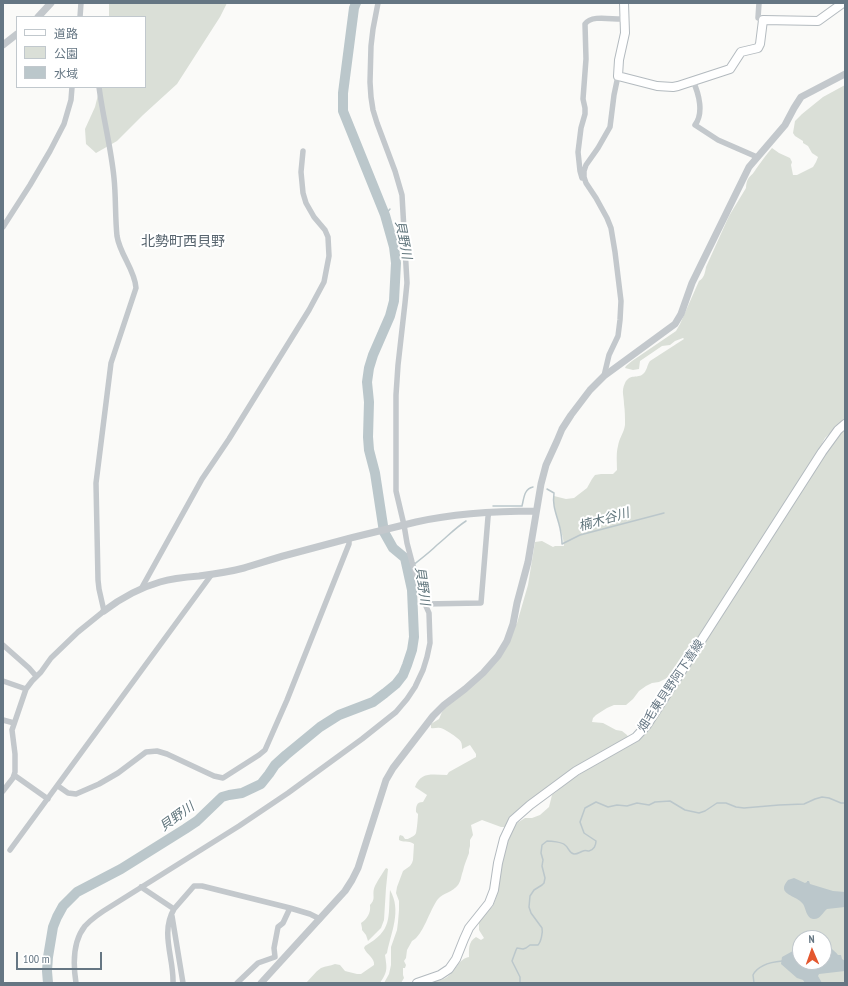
<!DOCTYPE html>
<html>
<head>
<meta charset="utf-8">
<style>
	body { margin:0 }
	#map { position:relative; width:848px; height:986px; overflow:hidden; background:#fafaf8; font-family:"PT Sans Narrow","Noto Sans JP",sans-serif }
	canvas { display:block }
	.frame { position:absolute; inset:0; border:4px solid #657683; pointer-events:none }
	.legend { position:absolute; left:16px; top:16px; width:130px; height:72px; box-sizing:border-box; background:#fff; border:1px solid #c1c8cd; margin:0; padding:5px 7px; list-style:none; font-size:12px; color:#657683 }
	.legend li { display:flex; align-items:center; gap:8px; height:20px }
	.legend b { width:20px; border:1px solid #c1c8cd }
	.north { position:absolute; left:792px; top:930px; width:40px; height:40px; box-sizing:border-box; background:#fff; border:1px solid #c1c8cd; border-radius:50%; rotate:358deg; font-size:11px; font-weight:700; line-height:16px; text-align:center; color:#657683 }
	.north::after { content:''; display:block; margin:auto; width:14px; height:18px; background:#e4572e; clip-path:polygon(50% 0,100% 100%,50% 72%,0 100%) }
	.scale { position:absolute; left:16px; top:952px; width:86px; height:18px; box-sizing:border-box; border:2px solid #657683; border-top:0; padding-left:5px; font-size:12px; line-height:14px; white-space:nowrap; color:#657683; -webkit-text-stroke:3px #fff; paint-order:stroke }
</style>
</head>
<body>
<div id="map">
<canvas width="848" height="986"></canvas>
<div class="frame"></div>
<ul class="legend">
<li><b style="height:5px;background:#fff"></b>道路</li>
<li><b style="height:11px;background:#dadfd7"></b>公園</li>
<li><b style="height:11px;background:#bbc7cb"></b>水域</li>
</ul>
<div class="north">N</div>
<div class="scale">100 m</div>
</div>
<script>
const context = document.querySelector('canvas').getContext('2d');
context.lineJoin = 'round';
function fillPath(path, color) { context.fillStyle = color; context.fill(path, 'evenodd'); }
function stroke(path, color, width, dash) { context.strokeStyle = color; context.lineWidth = width; context.lineCap = dash ? 'butt' : 'round'; context.setLineDash(dash || []); context.stroke(path); }
function label(font, color, halo, rows, align = 'center') {
  context.font = font + ' "PT Sans Narrow","Noto Sans JP",sans-serif'; context.lineWidth = 4; context.setLineDash([]); context.textBaseline = 'middle'; context.strokeStyle = halo; context.fillStyle = color; for (const [text, x, y, turn = 0] of rows) {
    context.save(); context.translate(x, y); context.rotate((+turn || 0) * Math.PI / 180); context.textAlign = isNaN(turn) ? turn : align; if (halo) context.strokeText(text, 0, 0); context.fillText(text, 0, 0); context.restore();
  }
}
const green = new Path2D(`
	M109 3H227L220 17 177 84 143 115 117 141 96 153 86 144 85 129 95 107 100 87H145V17H109Z
	M845 85V419L825 438 810 466 677 673 659 682 652 683 646 686 639 691 633 699 626 705H614L607 708 596 715 593 718 592 722 603 723 616 730 622 731 627 735 628 737 625 740 506 827H501L482 820 471 825 473 835 470 840V846L469 850V853C467 859 464 865 463 871 461 876 461 881 458 885 453 892 443 893 438 899 430 909 423 936 412 941L407 950 406 958 404 961 406 965 405 968H403V975L404 978 401 983H384L389 974 391 965V947L397 930 398 922 399 910V901L396 893 397 887 403 871 410 866 412 863 413 860 414 844C408 840 403 843 399 840V837L400 835 403 836 405 839H408C411 837 415 836 416 833 417 829 418 817 418 814L416 812C416 807 416 802 423 802L427 795 415 787C421 771 433 775 447 775L449 772 476 757V754L470 745 462 749C462 747 462 744 461 742 460 739 444 728 440 728 437 727 434 729 431 728V724L439 719 442 712 445 708 485 675 517 623 528 585 535 542 542 541 553 547 555 546H564C563 528 552 513 554 496L566 499 574 498 587 488 592 479 595 475 601 474H613L617 470C617 462 616 453 618 446 619 438 624 433 625 425 625 418 625 411 624 404 624 395 621 392 625 383 630 373 638 379 643 374 647 371 647 365 650 361L684 339 683 338 675 341 670 345 662 346 640 361 639 369 633 370 625 368 626 366 632 361 676 331 680 324 699 281C704 278 705 273 706 267L729 216 746 188C747 175 751 178 756 169 761 162 766 155 772 148L779 153 790 158 792 162 791 165 793 175H797L813 167 816 162 818 157 812 153 808 146 803 143V141L795 136 793 133 795 121 802 114 823 97Z
	M845 429V983H431V982C436 980 442 981 447 977 456 971 458 959 469 957 469 949 468 942 476 937L481 940 484 938 479 930V922L481 919 493 906 497 895 502 862 506 845 512 831 517 823 525 818H532L540 815 549 807 552 795 571 780 591 767 631 745 641 737 656 718 818 466 832 442ZM800 938H824V962H800Z
	M386 868 388 869 386 888 384 920 381 928 368 941 366 935 362 930V928L361 923C367 919 371 913 370 905 377 898 371 895 375 886 377 882 383 872 386 868Z
	M390 890C402 911 391 932 387 953L385 955C387 969 388 971 380 983H306C311 978 315 972 321 968 326 966 330 966 335 964L340 965 345 971 357 974H361L374 965C375 958 367 955 364 948L365 946C393 930 388 918 390 890Z`);
const water = new Path2D(`
	M794 878 805 883 807 882V881H809L810 884 833 891 845 892V907L827 909C823 912 820 920 813 919 806 918 806 908 803 904 797 895 775 895 788 880Z
	M824 940C825 944 835 951 838 955H841L842 959 845 961V971L819 974 818 976 822 983H805L803 980 797 978 781 964 782 957 800 947V962H824Z`);
const stream = new Path2D(`
	M385 215 390 209
	M547 489 554 493C552 507 557 515 560 528 561 533 562 539 562 544L580 535 664 513
	M493 506H522C524 498 524 489 533 487
	M408 569C418 561 428 554 437 545 447 537 455 528 466 521
	M520 983V977L512 961 516 950 517 948 523 949 526 948 530 945H538C541 942 543 932 542 928L531 913 529 907 530 896 534 890 542 885 544 883 545 878 542 866 543 860 541 853 542 845 547 841C551 841 562 842 565 845 569 848 569 853 574 854 578 854 580 852 583 851 585 850 587 851 589 851 594 850 596 845 596 841L584 833 580 822 585 808 596 802 608 807 617 805 627 806 637 803 649 805 655 802 670 801 685 810 699 813 705 811 717 803H726L736 807 744 808 779 805 804 804 815 799 822 797 829 798 841 803H845
	M754 983 753 975C758 965 771 962 782 961`);
const river = new Path2D(`
	M48 983 47 971 48 957 53 927 57 917 63 906 77 892 121 869 185 829 197 821 222 797 229 795 242 793 261 784 269 774 275 765 286 755 320 727 339 715 373 702 385 693 396 684 403 675 407 665 412 650 414 637 412 590 405 558 393 548 384 532 375 473 369 450 368 437 369 402 367 382 369 368 373 355 390 316 394 301 396 263 394 247 385 215 343 111V93L354 8 356 3`);
const minor = new Path2D(`
	M759 3 758 18 763 20
	M80 17 81 3
	M693 81C699 94 704 113 695 125L718 140 757 157
	M582 178 580 171 578 152 581 128 585 114V108L583 99 586 59 585 24C592 14 613 20 624 19
	M3 227 30 185 50 151 64 124 71 100 72 87
	M604 376 609 355 618 336 620 320 621 301 615 252 611 228 607 218 596 198 586 183 584 177V171L586 165 598 148 610 127 614 95 618 76
	M141 589 202 479 229 439 309 310 324 282 329 256 328 237 325 230 314 217 306 203 303 193 301 172 303 151
	M425 604 481 603 488 517 489 512
	M3 645 29 668 36 676
	M3 681 26 689
	M3 720 14 723
	M14 775 48 799
	M58 786 68 793 76 794 99 784 118 773 146 752 157 751 167 754 214 776 223 778 259 755 265 750 287 700 349 544V538
	M3 791 13 778 15 772V754L12 730 26 689 32 681 41 672 51 658 78 632 104 611 99 589 98 580 96 483 111 363 136 288C135 270 120 255 117 236 115 217 116 197 114 178 111 147 103 118 99 87
	M10 850 212 574
	M141 887 174 909
	M172 916 183 983
	M76 983C73 964 73 941 85 926 93 917 103 911 113 905L239 826 288 793 362 739 396 712 407 699 415 687 423 670 427 657 430 643 429 613 425 604 412 562 407 543 404 525 396 491V395L398 365 405 303 407 283 402 195 395 171 377 123 373 110 371 97 370 82 371 46 373 29 378 3
	M173 983C174 958 160 933 174 909L194 886H202L290 908 310 914 320 919
	M237 983 258 963 275 957 274 948 278 927 283 923 290 908`);
const tertiary = new Path2D(`
	M38 17 51 3
	M3 45 17 34
	M104 611C121 598 139 588 160 582 173 578 186 577 199 576 214 574 229 572 244 568 258 564 272 559 287 555 330 543 373 532 416 522 456 513 496 511 536 511
	M261 983 345 891 352 880 358 868 386 780 393 768 433 716 444 705 465 689 483 673 498 656 507 641 513 624 517 603 528 562 541 484 546 465 557 441 562 429 571 415 590 390 604 376 675 324 681 314 692 283 749 167 785 125 794 108 801 97 845 74`);
const secondary = new Path2D(`
	M624 3 625 33 619 60 618 76 657 86 673 87 678 86 730 69 741 52 758 48 760 44 763 20 818 21 843 3
	M417 983 440 975 449 969 456 959 464 939 469 928 489 903 494 890 498 863 504 839 513 820 530 805 576 771 636 737 647 725 822 452 838 430 845 424`);
const streetNames = [
	["畑毛東貝野阿下喜線",671,686,-56]
];
const waterNames = [
	["貝野川",403,240,79],
	["楠木谷川",604,520,-16],
	["貝野川",422,586,82],
	["貝野川",177,817,-36]
];
const quarterNames = [
	["北勢町西貝野",183,242]
];
fillPath(green, '#dadfd7');
fillPath(water, '#bbc7cb');
stroke(stream, '#bbc7cb', 1.5);
stroke(river, '#bbc7cb', 10);
stroke(secondary, '#b3babf', 10);
stroke(minor, '#c3c8cc', 5.5);
stroke(tertiary, '#c3c8cc', 7);
stroke(secondary, '#fff', 8);
label('12px', '#657683', '#fff', streetNames);
label('italic 13px', '#60757c', '#fff', waterNames);
label('14px', '#57646e', '#fff', quarterNames);
</script>
</body>
</html>
